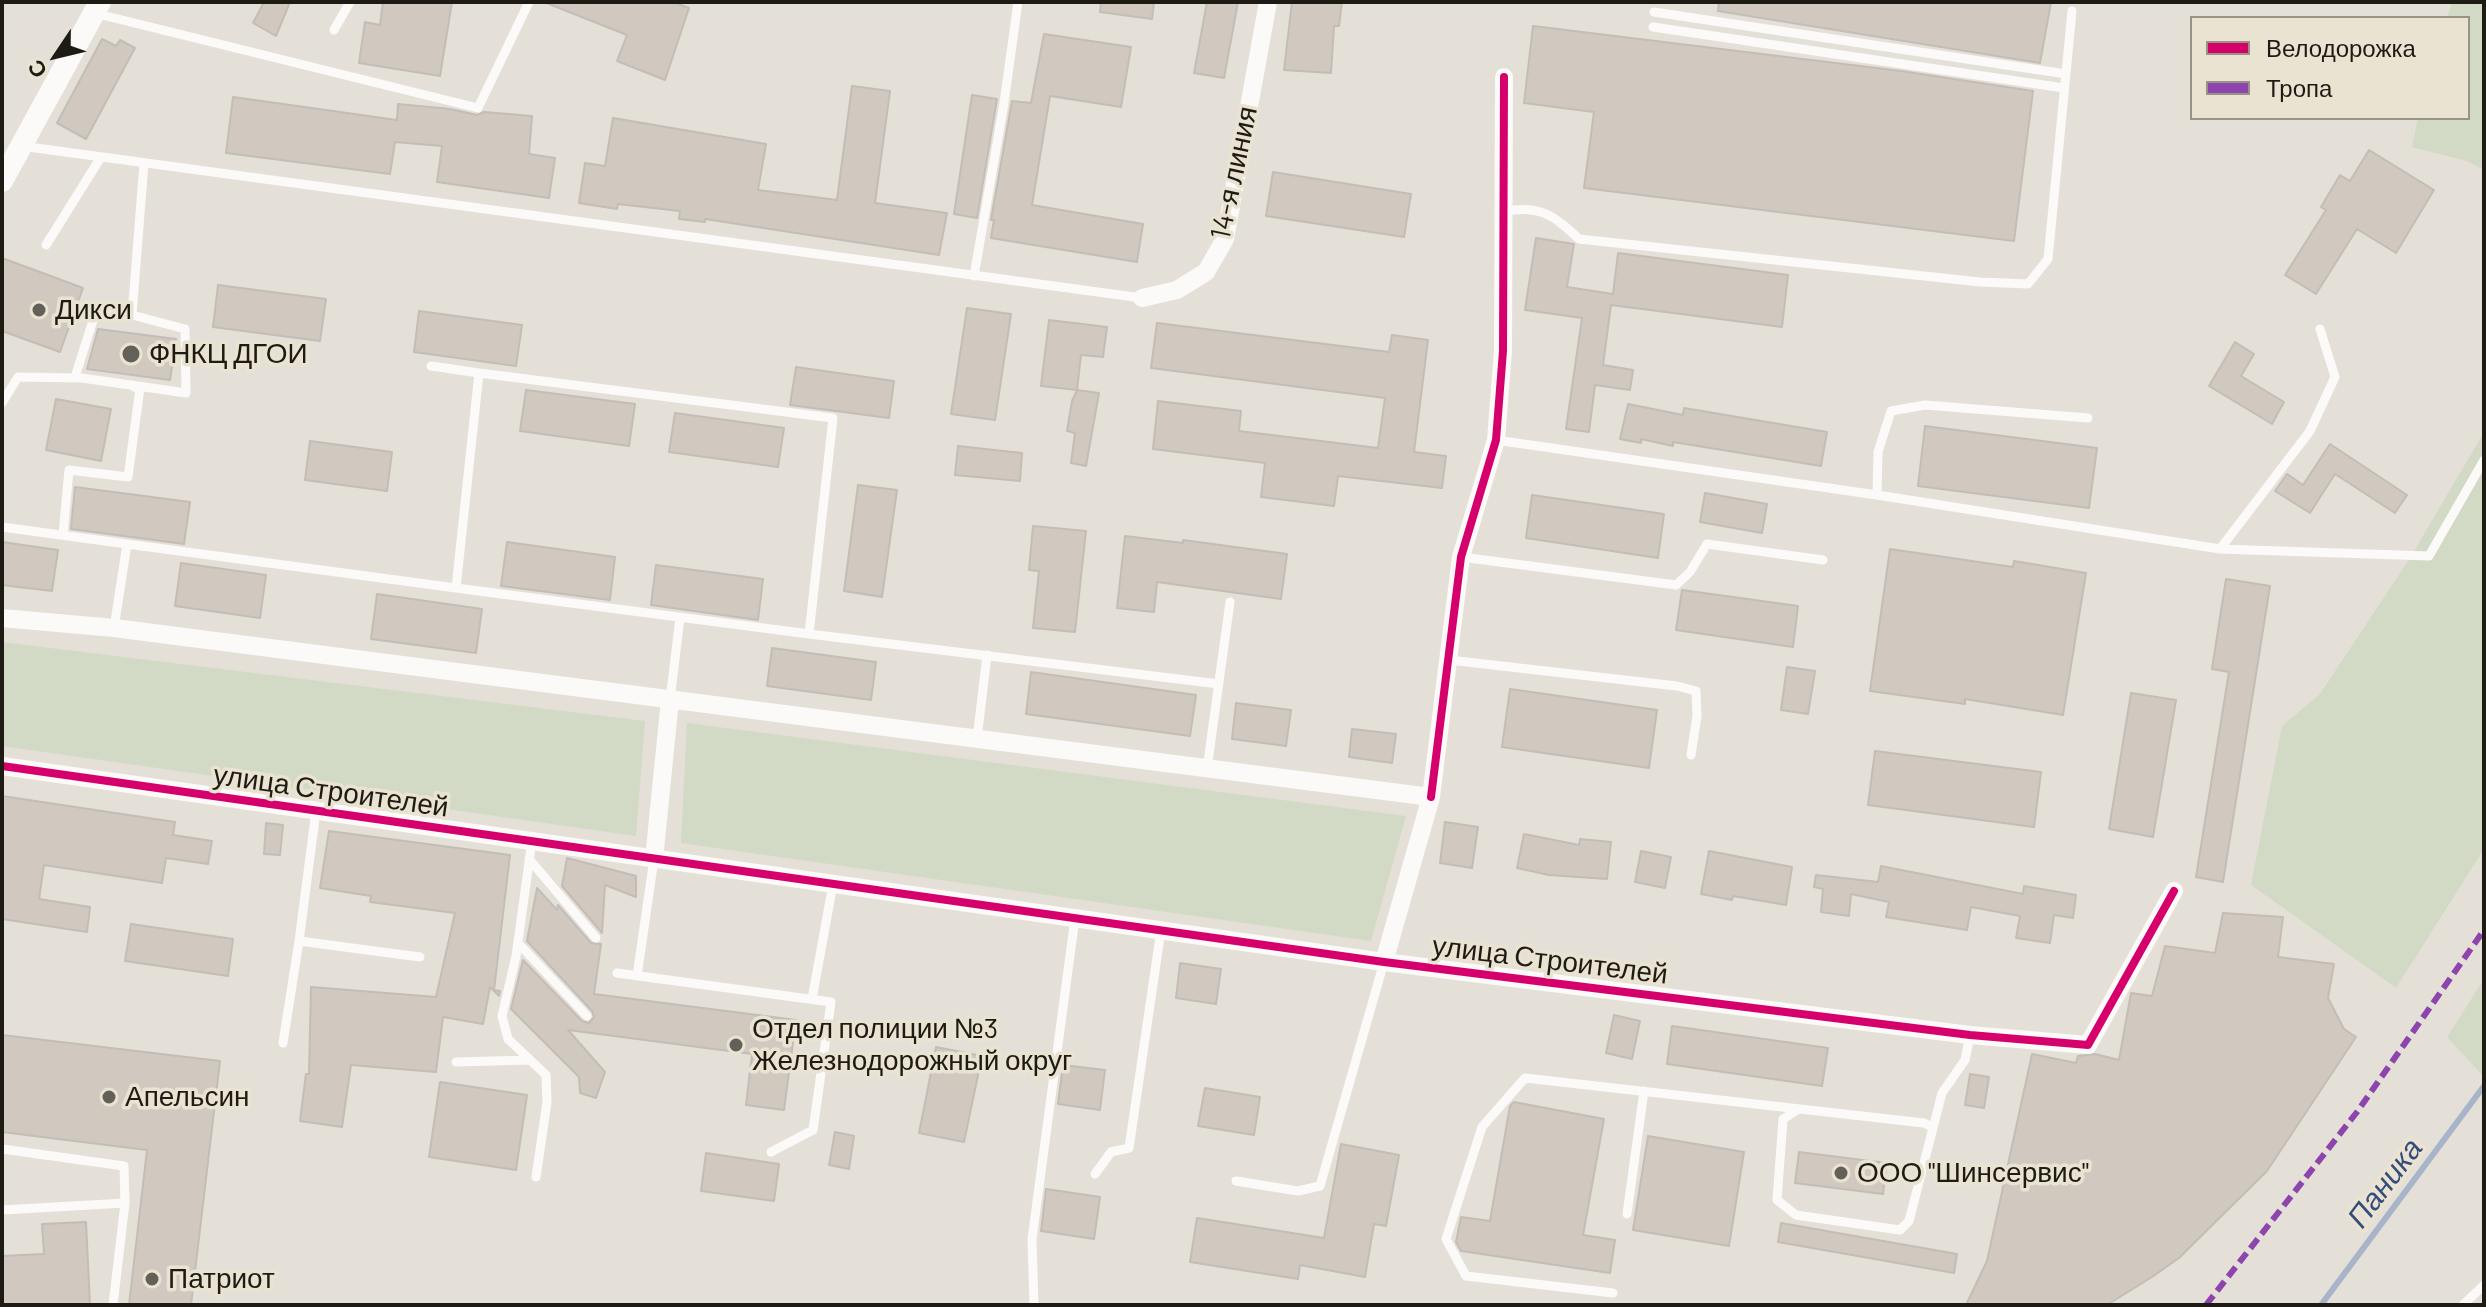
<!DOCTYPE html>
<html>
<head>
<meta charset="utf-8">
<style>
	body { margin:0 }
	#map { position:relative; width:2486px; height:1307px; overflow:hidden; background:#e4e0d7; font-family:Barlow,sans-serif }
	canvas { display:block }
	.frame { position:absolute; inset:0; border:4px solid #1e1b15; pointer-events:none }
	.legend { position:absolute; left:2190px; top:16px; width:280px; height:104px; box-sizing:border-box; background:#eae3d1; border:2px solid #989386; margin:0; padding:10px 14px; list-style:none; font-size:24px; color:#1e1b15 }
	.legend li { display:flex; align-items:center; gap:16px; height:40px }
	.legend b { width:40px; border:2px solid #989386 }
	.north { position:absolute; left:16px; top:16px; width:80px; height:80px; -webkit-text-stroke:6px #eae3d1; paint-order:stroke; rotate:235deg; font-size:22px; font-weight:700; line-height:32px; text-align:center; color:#1e1b15 }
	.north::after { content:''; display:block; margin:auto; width:28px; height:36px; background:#1e1b15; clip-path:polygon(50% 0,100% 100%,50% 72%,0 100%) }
</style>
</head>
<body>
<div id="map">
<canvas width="2486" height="1307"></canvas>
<div class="frame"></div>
<ul class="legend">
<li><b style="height:10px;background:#d6006c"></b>Велодорожка</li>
<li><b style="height:10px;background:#8e44ad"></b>Тропа</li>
</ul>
<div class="north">С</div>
</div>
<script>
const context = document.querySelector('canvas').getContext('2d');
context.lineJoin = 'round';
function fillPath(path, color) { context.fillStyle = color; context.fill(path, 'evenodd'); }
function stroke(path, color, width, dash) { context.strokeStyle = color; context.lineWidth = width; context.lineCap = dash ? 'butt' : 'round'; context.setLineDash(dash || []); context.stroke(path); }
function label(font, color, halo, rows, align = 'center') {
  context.font = font + ' Barlow,sans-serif'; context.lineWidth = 7; context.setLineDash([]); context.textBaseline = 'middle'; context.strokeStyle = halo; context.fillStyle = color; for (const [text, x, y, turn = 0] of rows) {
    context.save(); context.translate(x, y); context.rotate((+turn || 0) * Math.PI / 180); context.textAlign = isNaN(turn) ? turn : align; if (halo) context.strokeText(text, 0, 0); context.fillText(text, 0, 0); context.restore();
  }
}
const green = new Path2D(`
	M2452 2H2484V170L2467 161 2412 147 2418 118H2468V18H2447Z
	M2484 432V849L2396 988 2251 885 2282 726 2320 694 2410 558Z
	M2 642 645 721 636 836 2 746Z
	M687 723 1406 816 1371 941 681 843Z
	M2484 979V1077L2447 1037Z`);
const stream = new Path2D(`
	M2321 1305 2484 1086`);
const building = new Path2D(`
	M264 2H290L276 36 253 23Z
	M383 2H452L440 76 359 63 365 22 380 25Z
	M544 2H673L689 8 665 80 617 61 627 35Z
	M1101 2H1154L1152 19 1100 12Z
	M1207 2H1238L1224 78 1194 73Z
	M1292 2H1342L1339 26H1334L1331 73 1284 70Z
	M1719 2H2051L2040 63 1718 11Z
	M1533 26 1901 71 2033 91 2014 241 1584 188 1594 112 1524 103Z
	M1044 34 1131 47 1121 107 1050 96 1032 205 1143 224 1137 262 991 238 994 220H991L1012 101 1031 103Z
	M102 39 116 46 120 40 135 48 86 139 57 123Z
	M852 86 890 91 875 203 947 213 939 255 705 219V222L679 219 680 211 618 204 617 209 579 203 585 163 605 166 613 118 766 144 758 190 837 200Z
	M972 95 997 99 977 218 954 214Z
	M233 97 397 120 398 104 450 109 477 115 484 112 532 116 529 154 555 158 549 198 437 182 442 146 395 142 390 174 226 153Z
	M2369 150 2434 190 2396 253 2357 229 2316 294 2285 275 2326 210 2321 207 2340 175 2350 181Z
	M1273 172 1411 194 1404 237 1266 216Z
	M1536 238 1574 244 1567 287 1613 294 1618 253 1788 275 1782 327 1611 305 1603 365 1633 370 1630 390 1595 385 1589 432 1566 429 1582 318 1525 310Z
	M2 258 83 288 60 352 2 331Z
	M218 285 326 299 320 341 213 327Z
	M967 308 1011 314 995 420 951 414Z
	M419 311 522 325 516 366 414 352Z
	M1049 320 1107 327 1103 357 1081 355 1077 390 1041 386Z
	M1157 323 1389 352 1392 335 1428 340 1414 452 1446 456 1442 488 1338 476 1334 506 1261 497 1265 463 1153 449 1158 401 1241 411 1239 431 1378 448 1385 398 1151 368Z
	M98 329 176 339 170 380 87 369Z
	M2235 342 2254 354 2241 376 2284 402 2272 424 2209 386Z
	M796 367 894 381 889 418 790 405Z
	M526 390 635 404 629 446 520 431Z
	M1077 390 1099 393 1086 466 1071 463 1075 433 1067 431 1072 401Z
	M56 399 111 409 101 461 46 450Z
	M1628 404 1683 415 1684 408 1827 432 1821 466 1673 442V446L1641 439V443L1620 439Z
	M675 413 784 428 778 467 669 452Z
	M1925 426 2097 448 2089 508 1918 486Z
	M310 441 392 452 387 491 305 480Z
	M2330 444 2407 495 2395 513 2335 474 2310 513 2275 491 2287 474 2303 485Z
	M958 446 1022 453 1020 481 955 475Z
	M858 485 897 490 882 597 844 591Z
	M75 487 190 502 184 544 71 529Z
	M1705 493 1767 504 1762 533 1700 522Z
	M1532 495 1664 514 1658 558 1526 538Z
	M1033 526 1086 531 1075 632 1033 628 1039 571 1029 570Z
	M1125 536 1183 543V540L1287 554 1281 599 1157 582 1154 612 1117 608Z
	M2 542 58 550 52 591 2 585Z
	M507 542 615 557 610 600 501 586Z
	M1890 549 2013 567 2014 561 2086 573 2063 715 1965 699V704L1870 691Z
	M181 563 266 575 260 618 175 606Z
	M656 565 763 579 758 620 651 605Z
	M2226 579 2270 586 2223 882 2196 877 2229 672 2212 669Z
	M1682 590 1798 606 1793 647 1676 630Z
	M377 594 482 609 476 653 371 639Z
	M772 648 876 662 871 700 767 686Z
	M1787 667 1815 671 1808 714 1781 710Z
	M1031 672 1196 695 1190 736 1026 714Z
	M1510 689 1657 710 1649 768 1502 747Z
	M2131 693 2176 700 2153 837 2109 829Z
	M1236 703 1291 710 1286 746 1232 739Z
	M1352 729 1396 734 1392 763 1349 757Z
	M1875 751 2041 772 2034 827 1868 805Z
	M2 796 175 822 173 835 212 841 208 864 166 858 162 883 44 865 39 899 90 907 87 932 2 919Z
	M1445 822 1478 827 1472 868 1440 863Z
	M266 823 283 825 280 855 264 854Z
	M329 831 510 855 494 990 500 991 499 996 490 987 483 1024 443 1017 436 1072 351 1065 342 1127 300 1121 306 1074H309L311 987 436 997 455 913 370 902 371 896 320 888Z
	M1524 834 1579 845 1580 839 1611 842 1607 879 1549 875 1517 868Z
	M1641 851 1671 857 1665 888 1635 882Z
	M1709 851 1792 867 1786 905 1733 896 1732 900 1701 894Z
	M567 858 636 876V897L605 885 602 933 562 886Z
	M1881 866 2023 894 2024 886 2076 895 2073 918 2054 915 2050 943 2016 938 2020 916 1971 907 1967 930 1886 917 1889 902 1851 894 1849 916 1821 912 1823 889 1814 887 1816 875 1878 882Z
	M537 888 557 910 558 905 591 943 601 944 594 994 796 1020 784 1110 746 1105 752 1054 568 1030 605 1072 596 1098 580 1093 579 1077 511 1009 523 960 582 1021 589 1023 594 1017 592 1011 527 941Z
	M2223 913 2283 917 2278 957 2334 964 2328 998 2344 1029 2356 1037 2267 1171 2179 1258 2152 1277 2107 1305H1966L1987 1261 2032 1054 2076 1063 2078 1056 2095 1054 2119 1060 2131 993 2152 996 2165 946 2215 953Z
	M131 924 233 939 228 976 125 961Z
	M1180 963 1221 969 1216 1004 1176 998Z
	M1614 1015 1640 1021 1632 1059 1606 1053Z
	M1672 1026 1828 1048 1822 1086 1667 1064Z
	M2 1035 220 1061 191 1305H129L147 1150 2 1132Z
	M936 1047 982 1056 964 1142 919 1133Z
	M1063 1065 1105 1070 1100 1110 1058 1104Z
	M1970 1074 1989 1077 1984 1108 1965 1105Z
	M440 1082 527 1095 516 1170 429 1157Z
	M1205 1088 1260 1097 1254 1135 1198 1126Z
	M1514 1102 1604 1119 1583 1235 1615 1240 1610 1273 1461 1251 1456 1242 1461 1217 1490 1221 1510 1106Z
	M835 1132 854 1136 849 1169 829 1165Z
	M1648 1136 1744 1152 1729 1246 1633 1230Z
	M1341 1144 1399 1155 1386 1226 1374 1224 1365 1277 1300 1265 1298 1279 1190 1262 1197 1218 1324 1238Z
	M1799 1152 1887 1163 1883 1194 1795 1183Z
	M706 1153 779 1164 774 1201 701 1191Z
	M1046 1189 1100 1197 1094 1239 1041 1231Z
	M86 1222 90 1305H2V1256L44 1254 42 1224Z
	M1781 1223 1957 1254 1954 1273 1778 1242Z`);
const service = new Path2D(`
	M1654 12 2066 74
	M94 13 478 108 529 2
	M1653 27 2064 88
	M334 30 350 2
	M21 146 1142 298
	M1505 211C1541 205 1553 215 1579 239L1980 282 2028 284 2048 259 2072 11
	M46 245 101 157
	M974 276 1004 103 1018 2
	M132 315 185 329 186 393 75 377 95 314 132 315 144 163
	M431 366 479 373
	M479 373 833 418 809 634 456 588Z
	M2 403 18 377 80 378
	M1496 440 1877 495 1878 452 1891 411 1925 405 2088 418
	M1877 495 2220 549 2310 431 2335 377 2320 329
	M2 527 127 544 114 628
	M63 535 69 470 128 477 140 388 134 387
	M127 544 456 588
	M2220 549 2429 556 2484 460
	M1461 557 1676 585 1690 572 1707 544 1823 560
	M809 634 1219 684
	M1449 660 1677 686 1696 691 1697 716 1691 755
	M670 700 680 618
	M977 739 987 655
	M1207 769 1230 602
	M316 811 299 941 420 957
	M532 841 516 956 502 1016 508 1039 546 1075 547 1102 536 1177
	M529 859 596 938
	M518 943 587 1016
	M617 973 831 1002 813 1130 771 1152
	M637 976 654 859
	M812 999 833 884
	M283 1043 299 941
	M456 1062 530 1060
	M1799 1109 1783 1119 1777 1200 1796 1215 1900 1230 1909 1221 1942 1093 1965 1060 1970 1035
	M2 1149 124 1166 125 1203 113 1305
	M1095 1174 1111 1152 1129 1148 1161 930
	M1236 1181 1298 1191 1320 1186 1384 962
	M2 1210 125 1203
	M1627 1214 1644 1091
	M1613 1293 1466 1276 1446 1239 1482 1127 1525 1078 1924 1123 1932 1127
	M1034 1305 1032 1239 1075 918
	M2463 1305 2484 1285`);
const minor = new Path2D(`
	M1142 298 1177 290 1206 272 1225 239 1268 2
	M2 618 114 628 1431 797 1384 962
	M2 766 1384 962 1970 1035 2088 1045 2174 891
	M1431 797 1461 557 1496 440 1503 351 1504 77
	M654 859 670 700`);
const tertiary = new Path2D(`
	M2 181 100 2`);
const quiet = new Path2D(`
	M2206 1305 2357 1112 2484 930`);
const cycleway = new Path2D(`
	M2 766 1384 962 1970 1035 2088 1045 2174 891
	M1431 797 1461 557 1496 440 1503 351 1504 77`);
const markers = [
	[39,310,8,"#636059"],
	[131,354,10,"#636059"],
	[736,1045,8,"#636059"],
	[109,1097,8,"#636059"],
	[1841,1173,8,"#636059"],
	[152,1279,8,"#636059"]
];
const streetNames = [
	["14-я линия",1234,173,-78],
	["улица Строителей",331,791,8],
	["улица Строителей",1550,960,7]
];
const poiNames = [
	["Дикси",55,310],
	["ФНКЦ ДГОИ",149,354],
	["Отдел полиции №3",752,1029],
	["Железнодорожный округ",752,1061],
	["Апельсин",125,1097],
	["ООО \"Шинсервис\"",1857,1173],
	["Патриот",168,1279]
];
const waterNames = [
	["Паника",2385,1183,-53]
];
fillPath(green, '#d2dac5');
stroke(stream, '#a8b4c9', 6);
fillPath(building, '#d1c9c0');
stroke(building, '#c2bdb7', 2);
stroke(service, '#fbfaf9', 9);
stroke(minor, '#fbfaf9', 18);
stroke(tertiary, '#fbfaf9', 22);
stroke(quiet, '#8e44ad', 6, [12, 6]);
stroke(cycleway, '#d6006c', 8);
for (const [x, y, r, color] of markers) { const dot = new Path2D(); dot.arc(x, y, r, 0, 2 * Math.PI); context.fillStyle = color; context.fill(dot); stroke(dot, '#eae3d1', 3); }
label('28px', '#1e1b15', '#eae3d1', streetNames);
label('28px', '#1e1b15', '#eae3d1', poiNames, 'left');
label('italic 30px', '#354d7c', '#eae3d1', waterNames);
</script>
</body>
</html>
